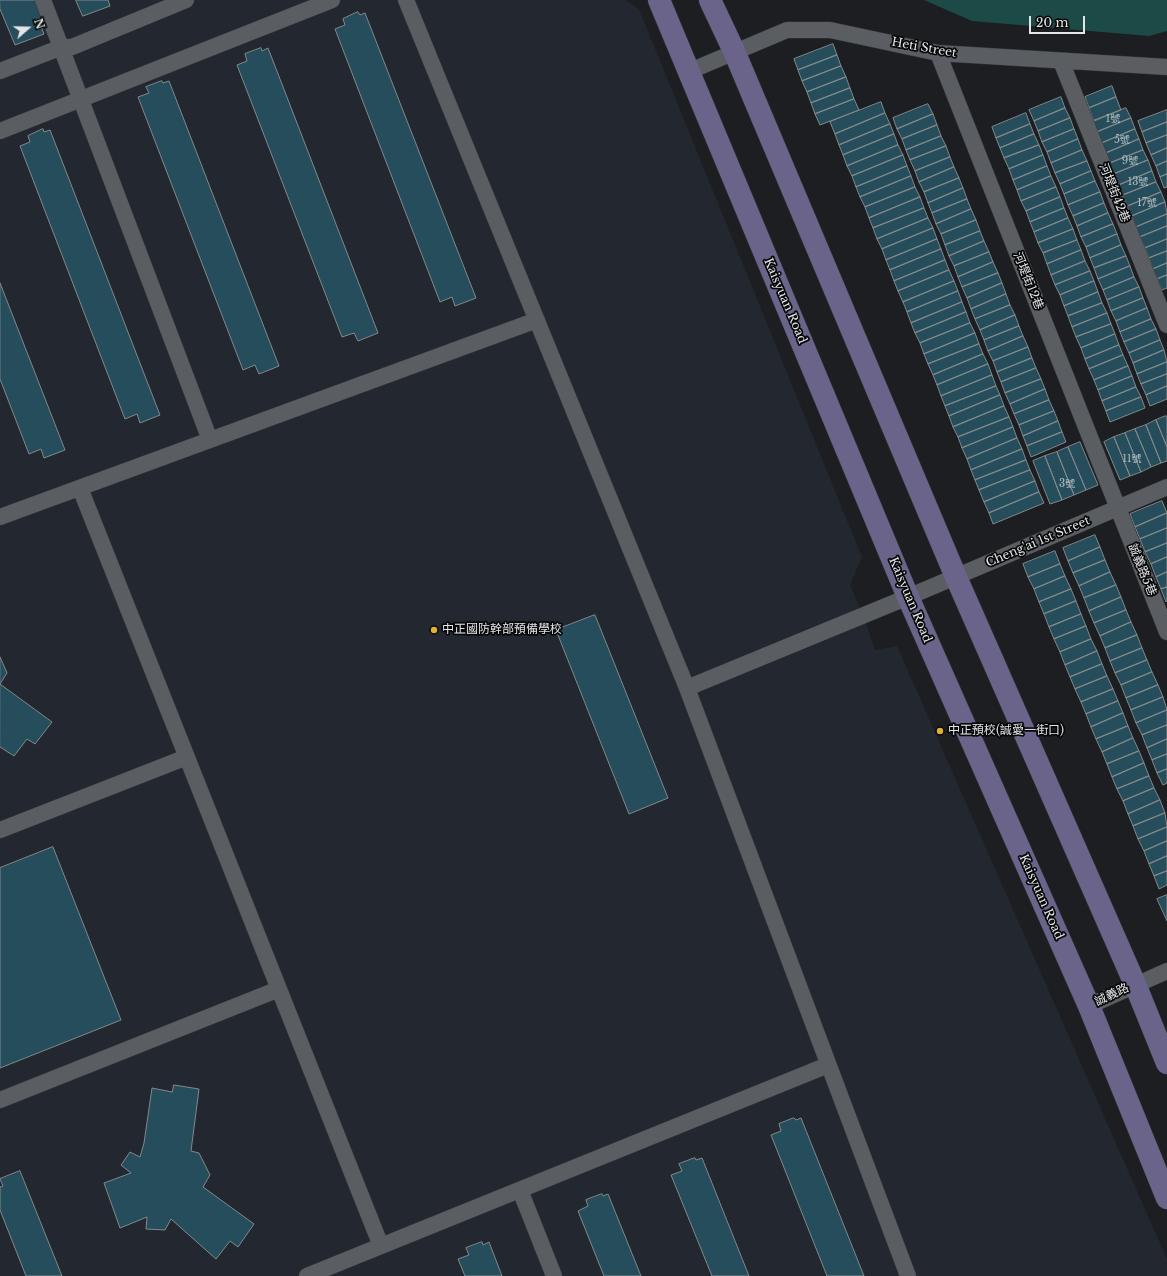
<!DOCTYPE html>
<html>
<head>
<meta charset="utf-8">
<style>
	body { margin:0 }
	#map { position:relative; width:1167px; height:1276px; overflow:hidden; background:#1c1e21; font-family:"Libre Baskerville",serif }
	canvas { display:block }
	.north { position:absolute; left:8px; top:8px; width:40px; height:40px; -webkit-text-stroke:3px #070809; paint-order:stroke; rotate:70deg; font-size:11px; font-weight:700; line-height:16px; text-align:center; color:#e3e5e7 }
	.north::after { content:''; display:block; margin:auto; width:14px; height:18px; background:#e3e5e7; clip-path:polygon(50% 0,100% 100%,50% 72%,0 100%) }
	.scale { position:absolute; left:1029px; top:16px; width:56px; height:18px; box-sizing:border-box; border:2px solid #e3e5e7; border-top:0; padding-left:5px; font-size:12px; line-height:14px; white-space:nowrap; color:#e3e5e7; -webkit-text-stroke:3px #070809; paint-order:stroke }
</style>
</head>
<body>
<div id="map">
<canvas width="1167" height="1276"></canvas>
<div class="north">N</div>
<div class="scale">20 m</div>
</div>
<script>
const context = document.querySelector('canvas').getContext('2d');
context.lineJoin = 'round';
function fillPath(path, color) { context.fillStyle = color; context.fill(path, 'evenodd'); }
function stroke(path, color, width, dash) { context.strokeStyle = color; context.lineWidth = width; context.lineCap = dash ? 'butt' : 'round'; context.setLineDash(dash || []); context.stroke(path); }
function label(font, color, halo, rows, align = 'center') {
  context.font = font + ' "Libre Baskerville","Noto Sans TC",serif'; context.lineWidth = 3.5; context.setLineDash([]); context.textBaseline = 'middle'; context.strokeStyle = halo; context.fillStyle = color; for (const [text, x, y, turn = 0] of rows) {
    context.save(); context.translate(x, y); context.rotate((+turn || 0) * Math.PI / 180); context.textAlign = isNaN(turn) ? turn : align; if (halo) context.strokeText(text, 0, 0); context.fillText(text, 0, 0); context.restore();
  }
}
const built = new Path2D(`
	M0 0H626L639 9 862 557 850 585 863 615 875 650 897 646 1167 1259V1276H0Z`);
const water = new Path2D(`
	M924 0H1167V31L1149 36 972 21Z`);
const building = new Path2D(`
	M0 0H35L45 25 41 26 44 34 15 45 0 9Z
	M76 0H108L110 6 83 16Z
	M358 12 360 15 365 13 476 298 455 306 452 297 440 302 335 29 345 25 343 19Z
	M833 44 837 55 798 70 794 59Z
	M261 48 262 51 268 48 378 333 358 341 354 333 342 337 237 65 247 61 245 54Z
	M837 55 841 66 802 81 798 70Z
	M841 66 846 77 807 92 802 81Z
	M846 77 850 88 811 103 807 92Z
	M162 81 163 83 169 81 279 366 259 374 255 365 243 370 138 97 149 93 146 87Z
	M1112 86 1116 97 1089 108 1085 97Z
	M850 88 854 99 815 114 811 103Z
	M1061 97 1065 108 1034 121 1029 110Z
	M1116 97 1121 110 1094 121 1089 108Z
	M854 99 859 110 820 125 815 114Z
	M881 102 885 113 835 134 830 122Z
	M928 104 933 114 897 129 893 118Z
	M1065 108 1070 118 1038 131 1034 121Z
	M1126 108 1131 118 1097 132 1093 121Z
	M1167 110V122L1142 132 1138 121Z
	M885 113 890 124 839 145 835 134Z
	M1026 113 1030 124 996 138 992 127Z
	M933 114 937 125 902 139 897 129Z
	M1070 118 1074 129 1042 142 1038 131Z
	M1131 118 1135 129 1102 143 1097 132Z
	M1167 122V135L1146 143 1142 132Z
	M890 124 894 134 843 155 839 145Z
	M1030 124 1034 134 1000 148 996 138Z
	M937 125 941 136 906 150 902 139Z
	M43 129 44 132 50 130 160 415 140 423 137 414 125 419 20 146 30 142 28 136Z
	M1074 129 1078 139 1047 152 1042 142Z
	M1135 129 1139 139 1106 153 1102 143Z
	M894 134 898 145 847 166 843 155Z
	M1034 134 1039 145 1004 158 1000 148Z
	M1167 135V148L1151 155 1146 143Z
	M941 136 946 146 910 160 906 150Z
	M1078 139 1082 150 1051 163 1047 152Z
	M1139 139 1143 150 1110 163 1106 153Z
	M898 145 903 155 852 176 847 166Z
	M1039 145 1043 155 1009 169 1004 158Z
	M946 146 950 157 915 171 910 160Z
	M1167 148V161L1156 166 1151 155Z
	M1082 150 1087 161 1055 173 1051 163Z
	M1143 150 1148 160 1114 174 1110 163Z
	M903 155 907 166 856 187 852 176Z
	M1043 155 1047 166 1013 180 1009 169Z
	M950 157 954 167 919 182 915 171Z
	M1148 160 1152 171 1119 185 1114 174Z
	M1087 161 1091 171 1060 184 1055 173Z
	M1167 161V174L1160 177 1156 166Z
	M907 166 911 176 860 197 856 187Z
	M1047 166 1051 176 1017 190 1013 180Z
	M954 167 959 178 924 192 919 182Z
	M1091 171 1095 181 1064 194 1060 184Z
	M1152 171 1156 182 1123 195 1119 185Z
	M1167 174V187L1164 188 1160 177Z
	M911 176 915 187 865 207 860 197Z
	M1051 176 1056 187 1021 201 1017 190Z
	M959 178 963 188 928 203 924 192Z
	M1095 181 1100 192 1068 205 1064 194Z
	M1156 182 1161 192 1128 206 1123 195Z
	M915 187 920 197 869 218 865 207Z
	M1056 187 1060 197 1026 211 1021 201Z
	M963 188 967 199 932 213 928 203Z
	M1100 192 1104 203 1073 216 1068 205Z
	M1161 192 1165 202 1132 216 1128 206Z
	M920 197 924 208 873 228 869 218Z
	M1060 197 1064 208 1030 222 1026 211Z
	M967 199 971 209 936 224 932 213Z
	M1165 202 1167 214 1136 227 1132 216Z
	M1104 203 1108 213 1077 226 1073 216Z
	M924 208 928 218 877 239 873 228Z
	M1064 208 1068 218 1034 232 1030 222Z
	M971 209 976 220 941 234 936 224Z
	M1108 213 1113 224 1081 237 1077 226Z
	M1167 214V226L1140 237 1136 227Z
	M928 218 933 228 882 249 877 239Z
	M1068 218 1073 229 1038 243 1034 232Z
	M976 220 980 231 945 245 941 234Z
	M1113 224 1117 234 1086 247 1081 237Z
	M1167 226V239L1145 248 1140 237Z
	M933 228 937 239 886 260 882 249Z
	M1073 229 1077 240 1043 253 1038 243Z
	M980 231 984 241 949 256 945 245Z
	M1117 234 1121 245 1090 258 1086 247Z
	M937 239 941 249 890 270 886 260Z
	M1167 239V251L1149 258 1145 248Z
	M1077 240 1081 250 1047 264 1043 253Z
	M984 241 989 252 954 266 949 256Z
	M1121 245 1126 256 1094 268 1090 258Z
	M941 249 945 260 894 281 890 270Z
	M1081 250 1085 261 1051 275 1047 264Z
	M1167 251V263L1153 269 1149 258Z
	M989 252 993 262 958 277 954 266Z
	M1126 256 1130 266 1098 279 1094 268Z
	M945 260 949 270 898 291 894 281Z
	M1085 261 1090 271 1055 285 1051 275Z
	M993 262 998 273 962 287 958 277Z
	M1167 263V275L1157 279 1153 269Z
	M1130 266 1134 277 1103 290 1098 279Z
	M949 270 954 281 903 302 898 291Z
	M1090 271 1094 281 1060 295 1055 285Z
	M998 273 1002 283 967 298 962 287Z
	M1167 275V288L1162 290 1157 279Z
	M1134 277 1139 287 1107 300 1103 290Z
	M954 281 958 291 907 312 903 302Z
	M1094 281 1098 292 1064 306 1060 295Z
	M0 283 65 450 44 458 41 449 29 454 0 379Z
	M1002 283 1006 294 971 309 967 298Z
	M1139 287 1143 298 1111 311 1107 300Z
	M958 291 962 302 911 323 907 312Z
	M1098 292 1102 303 1068 316 1064 306Z
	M1006 294 1010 305 975 319 971 309Z
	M1143 298 1147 308 1116 321 1111 311Z
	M962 302 966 312 915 333 911 323Z
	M1102 303 1107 313 1072 327 1068 316Z
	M1010 305 1015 315 980 330 975 319Z
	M1147 308 1151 319 1120 332 1116 321Z
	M966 312 970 323 920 343 915 333Z
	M1107 313 1111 324 1076 337 1072 327Z
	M1015 315 1019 326 984 340 980 330Z
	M1151 319 1156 329 1124 342 1120 332Z
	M970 323 975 333 924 354 920 343Z
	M1111 324 1115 334 1081 348 1076 337Z
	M1019 326 1023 336 988 351 984 340Z
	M1156 329 1160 340 1129 353 1124 342Z
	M975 333 979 344 928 364 924 354Z
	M1115 334 1119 345 1085 359 1081 348Z
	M1023 336 1028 347 993 361 988 351Z
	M1160 340 1164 350 1133 363 1129 353Z
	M979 344 983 354 933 375 928 364Z
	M1119 345 1123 355 1089 369 1085 359Z
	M1028 347 1032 358 997 372 993 361Z
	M1164 350 1167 362 1137 374 1133 363Z
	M983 354 988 364 937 385 933 375Z
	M1123 355 1128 366 1094 380 1089 369Z
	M1032 358 1036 368 1001 382 997 372Z
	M1167 362V374L1141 384 1137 374Z
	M988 364 992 375 941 396 937 385Z
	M1128 366 1132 376 1098 390 1094 380Z
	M1036 368 1041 379 1005 393 1001 382Z
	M1167 374V386L1146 395 1141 384Z
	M992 375 996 386 945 406 941 396Z
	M1132 376 1136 387 1102 401 1098 390Z
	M1041 379 1045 389 1010 404 1005 393Z
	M996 386 1000 395 949 416 945 406Z
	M1167 386V399L1150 406 1146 395Z
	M1136 387 1141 397 1106 411 1102 401Z
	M1045 389 1049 400 1014 414 1010 404Z
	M1000 395 1004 406 953 427 949 416Z
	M1141 397 1145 408 1110 422 1106 411Z
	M1049 400 1054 411 1019 425 1014 414Z
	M1004 406 1009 417 958 437 953 427Z
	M1054 411 1058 421 1023 436 1019 425Z
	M1166 416 1167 418V447L1156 420Z
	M1009 417 1013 427 962 448 958 437Z
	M1156 420 1167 447V461L1161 463 1146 425Z
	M1058 421 1062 432 1027 446 1023 436Z
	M1146 425 1161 463 1151 467 1135 429Z
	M1013 427 1017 438 967 459 962 448Z
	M1135 429 1151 467 1141 472 1125 433Z
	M1062 432 1066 442 1031 457 1027 446Z
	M1125 433 1141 472 1130 476 1114 437Z
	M1114 437 1130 476 1120 480 1104 442Z
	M1017 438 1022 449 971 470 967 459Z
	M1080 442 1098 485 1086 490 1068 447Z
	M1068 447 1086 490 1074 495 1057 452Z
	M1022 449 1026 460 975 480 971 470Z
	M1057 452 1074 495 1062 500 1045 456Z
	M1045 456 1062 500 1050 504 1033 461Z
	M1026 460 1030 470 979 490 975 480Z
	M1030 470 1035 481 984 502 979 490Z
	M1035 481 1039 492 989 513 984 502Z
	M1039 492 1044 503 993 524 989 513Z
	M1162 501 1167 513 1135 527 1130 514Z
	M1167 513V528L1140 539 1135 527Z
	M1167 528V543L1145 552 1140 539Z
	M1095 535 1100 547 1068 561 1063 548Z
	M1167 543V557L1151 564 1145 552Z
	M1100 547 1105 560 1073 573 1068 561Z
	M1055 551 1060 564 1028 577 1023 564Z
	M1167 557V572L1156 577 1151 564Z
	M1105 560 1110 572 1079 586 1073 573Z
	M1060 564 1065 576 1034 589 1028 577Z
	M1110 572 1116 585 1084 598 1079 586Z
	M1167 572V587L1161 589 1156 577Z
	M1065 576 1071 589 1039 602 1034 589Z
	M1116 585 1121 597 1089 611 1084 598Z
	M1167 587V601L1166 602 1161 589Z
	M1071 589 1076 601 1044 614 1039 602Z
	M1121 597 1126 610 1094 623 1089 611Z
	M1076 601 1081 614 1049 627 1044 614Z
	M1126 610 1131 622 1100 636 1094 623Z
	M1081 614 1086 626 1054 639 1049 627Z
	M595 615 668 798 629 814 556 630Z
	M1131 622 1137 635 1105 648 1100 636Z
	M1086 626 1091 639 1060 652 1054 639Z
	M1137 635 1142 648 1110 661 1105 648Z
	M1091 639 1097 651 1065 665 1060 652Z
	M1142 648 1147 660 1115 673 1110 661Z
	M1097 651 1102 664 1070 677 1065 665Z
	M0 657 7 673 0 684 52 722 35 744 27 739 14 756 0 747Z
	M1147 660 1152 672 1121 685 1115 673Z
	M1102 664 1107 676 1075 689 1070 677Z
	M1152 672 1158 685 1126 698 1121 685Z
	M1107 676 1113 689 1081 702 1075 689Z
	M1158 685 1163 697 1131 710 1126 698Z
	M1113 689 1118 701 1086 714 1081 702Z
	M1163 697 1167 710 1136 723 1131 710Z
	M1118 701 1123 713 1091 727 1086 714Z
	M1167 710V725L1142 735 1136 723Z
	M1123 713 1128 726 1096 739 1091 727Z
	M1167 725V739L1147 748 1142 735Z
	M1128 726 1133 738 1102 752 1096 739Z
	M1133 738 1139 751 1107 764 1102 752Z
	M1167 739V754L1152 760 1147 748Z
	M1139 751 1144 763 1112 777 1107 764Z
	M1167 754V769L1157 773 1152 760Z
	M1144 763 1149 776 1117 789 1112 777Z
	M1167 769V783L1163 785 1157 773Z
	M1149 776 1154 788 1123 801 1117 789Z
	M1154 788 1160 800 1128 814 1123 801Z
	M1160 800 1165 813 1133 826 1128 814Z
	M1165 813 1167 827 1138 839 1133 826Z
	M1167 827V841L1144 851 1138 839Z
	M1167 841V856L1149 864 1144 851Z
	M53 847 121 1020 0 1068V868Z
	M1167 856V871L1154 876 1149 864Z
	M1167 871V885L1159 889 1154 876Z
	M1167 895V921L1157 899Z
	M174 1085 199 1089 191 1151 199 1153 210 1175 203 1187 254 1224 238 1247 230 1241 216 1259 171 1219 165 1230 146 1229 147 1217 120 1228 104 1183 131 1173 121 1165 130 1152 140 1157 144 1143 152 1088 172 1092Z
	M794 1118 796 1120 801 1118 864 1276H827L771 1135 781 1131 779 1124Z
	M695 1158 696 1160 702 1158 749 1276H712L671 1175 682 1171 679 1164Z
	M20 1171 62 1276H26L0 1210V1187L3 1186 0 1179Z
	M602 1194 603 1196 608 1194 641 1276H604L578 1211 588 1206 586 1200Z
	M482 1242 483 1245 489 1242 502 1276H465L458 1259 469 1255 466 1248Z`);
const street = new Path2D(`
	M43 0 210 440
	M406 0 687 688 908 1276
	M938 53 1167 632
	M1061 61 1167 325
	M0 71 62 47H72L186 0
	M690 71 787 30H830L938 53 1167 67
	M0 131 332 0
	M80 488 381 1246
	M0 517 537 320
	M687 688 908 597 1167 487
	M0 830 187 757
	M1089 1006 1167 971
	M0 1100 279 989
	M520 1190 554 1276
	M307 1276 828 1065`);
const secondary = new Path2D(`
	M659 0 908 597 1089 1006 1167 1198
	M710 0 734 51 956 577 1135 984 1167 1063`);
const markers = [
	[434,630,4,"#e0b034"],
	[940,731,4,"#e0b034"]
];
const numberNames = [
	["1號",1113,119],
	["5號",1122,140],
	["9號",1130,161],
	["13號",1138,182],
	["17號",1147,203],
	["11號",1132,459],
	["3號",1067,484]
];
const streetNames = [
	["Heti Street",924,48,10],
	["河堤街42巷",1114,193,68],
	["河堤街12巷",1028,281,68],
	["Kaisyuan Road",785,301,67],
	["Cheng'ai 1st Street",1038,542,-23],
	["誠義路5巷",1142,570,68],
	["Kaisyuan Road",910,600,67],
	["Kaisyuan Road",1041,897,66],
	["誠義路",1112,995,-25]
];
const poiNames = [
	["中正國防幹部預備學校",442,630],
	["中正預校(誠愛一街口)",948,731]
];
fillPath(built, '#222730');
fillPath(water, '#1b4a47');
fillPath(building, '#254d5b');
stroke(building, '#83898b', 1);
stroke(street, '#37393b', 17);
stroke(secondary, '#37393b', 23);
stroke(street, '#5a5d61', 16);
stroke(secondary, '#6a648b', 22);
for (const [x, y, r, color] of markers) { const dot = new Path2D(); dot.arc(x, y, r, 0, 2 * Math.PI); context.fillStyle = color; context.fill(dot); stroke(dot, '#070809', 1.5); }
label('10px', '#b4bfc4', null, numberNames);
label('12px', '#e3e5e7', '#070809', streetNames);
label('12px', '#e3e5e7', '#070809', poiNames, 'left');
</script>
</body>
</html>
